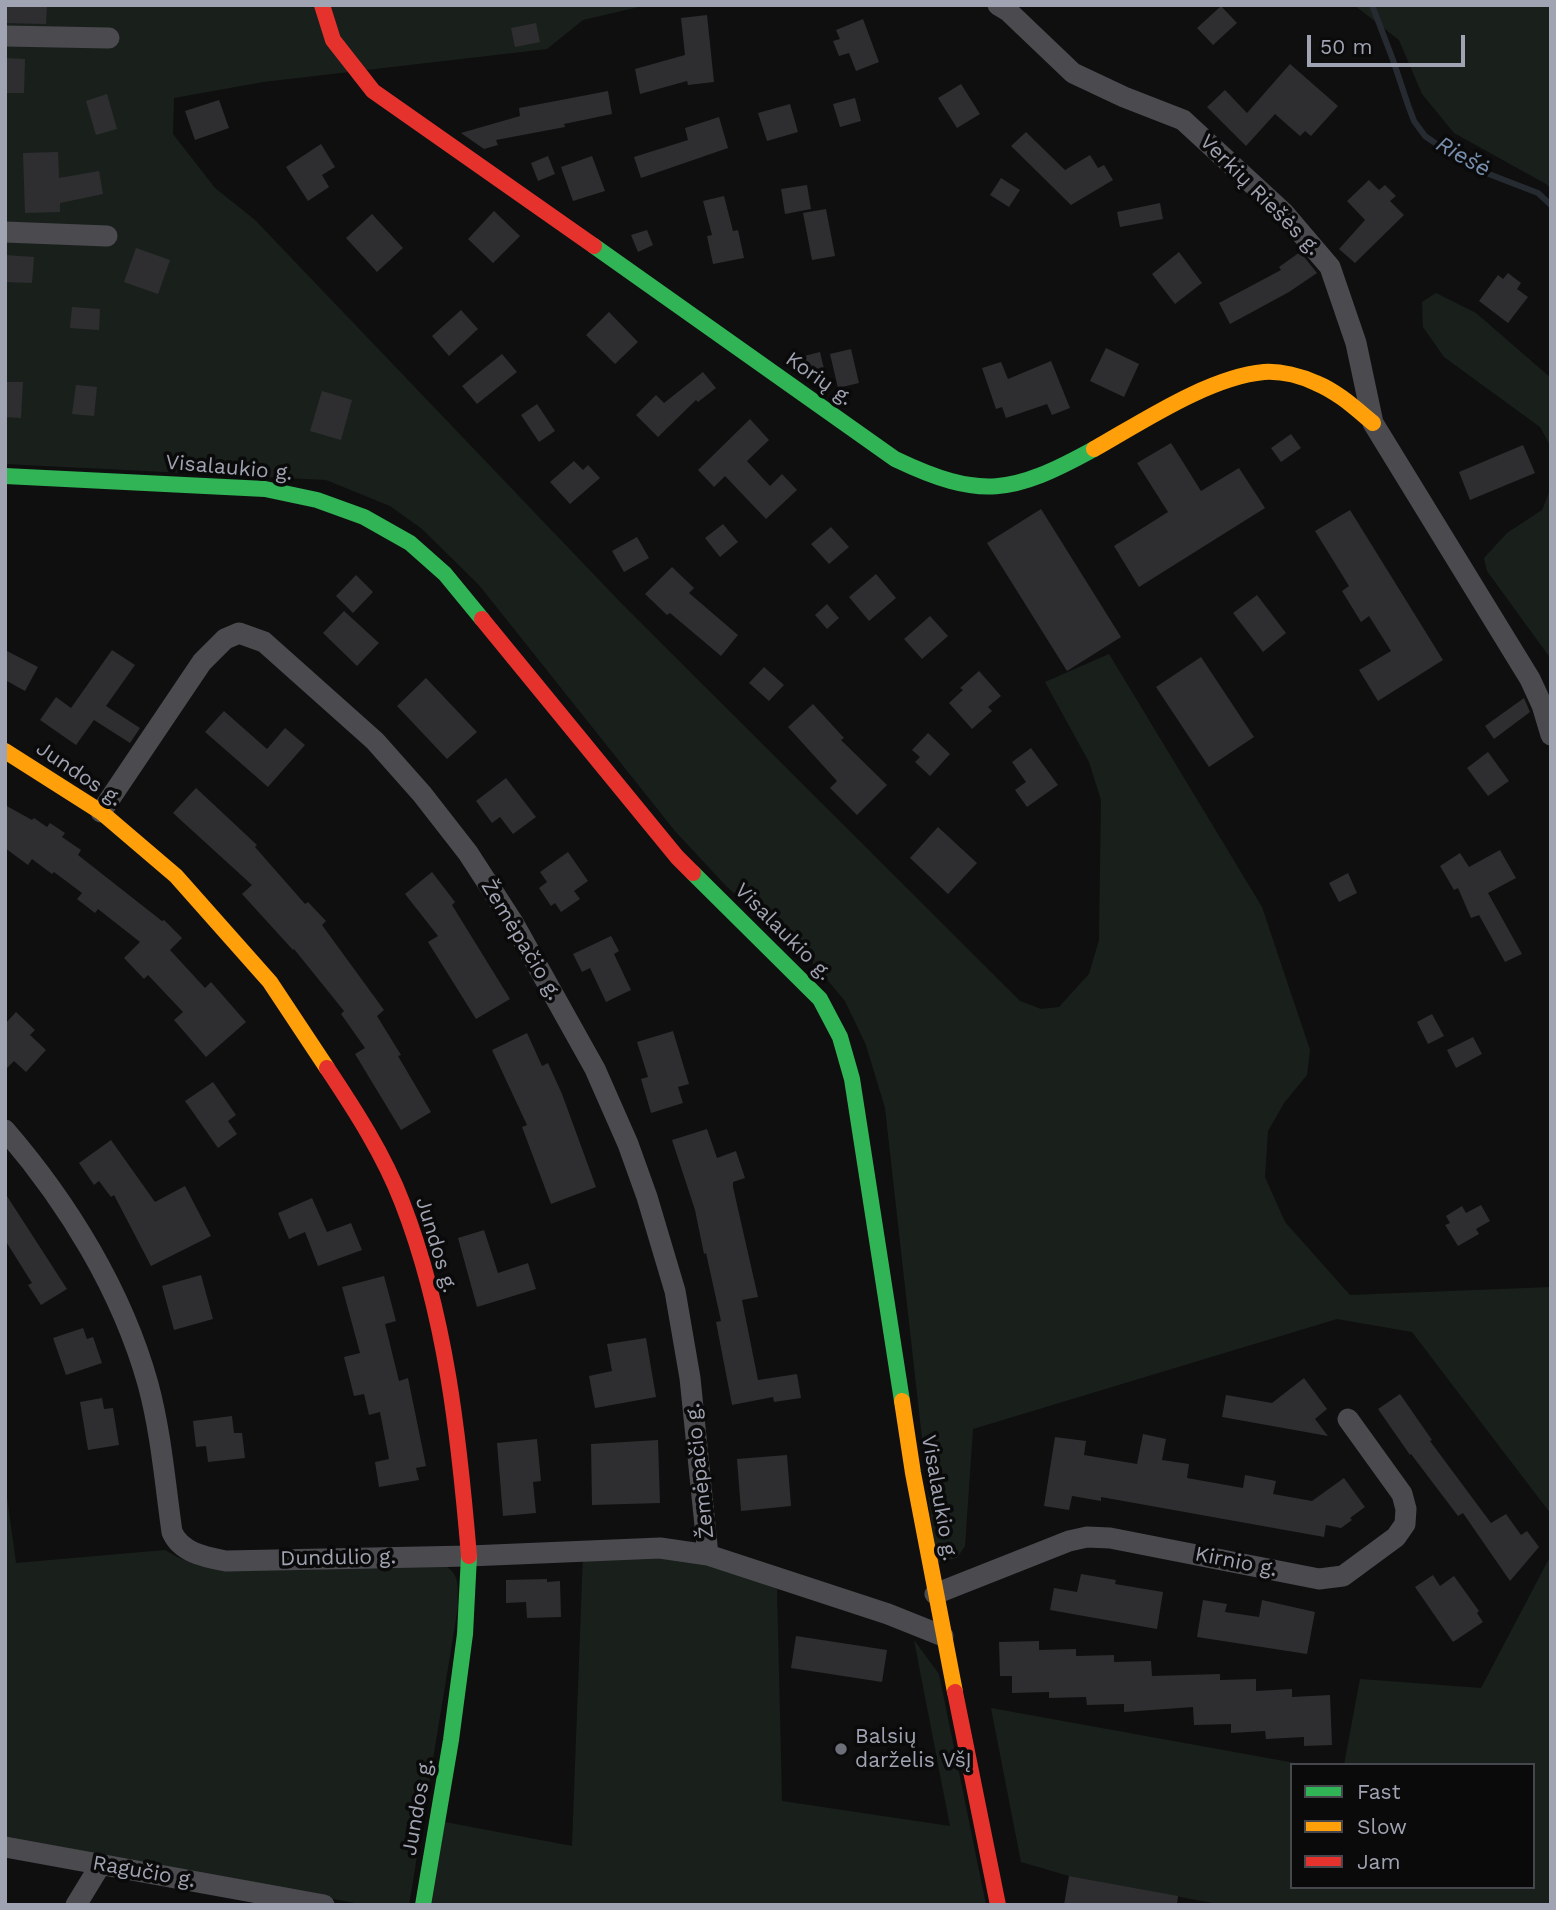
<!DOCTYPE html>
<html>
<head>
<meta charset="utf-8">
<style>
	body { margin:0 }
	#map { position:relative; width:1556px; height:1910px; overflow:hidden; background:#0f0f10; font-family:"Work Sans",sans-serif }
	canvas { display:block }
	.frame { position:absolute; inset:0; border:7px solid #a0a3b1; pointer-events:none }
	.legend { position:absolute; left:1290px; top:1763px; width:245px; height:126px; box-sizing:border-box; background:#0a0a0b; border:2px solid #46474d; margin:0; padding:9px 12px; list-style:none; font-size:21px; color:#a0a3b1 }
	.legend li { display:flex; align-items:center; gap:14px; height:35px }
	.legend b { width:35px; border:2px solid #46474d }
	.scale { position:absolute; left:1307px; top:35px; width:158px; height:32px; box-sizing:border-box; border:4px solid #a0a3b1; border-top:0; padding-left:9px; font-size:21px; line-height:24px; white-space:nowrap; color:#a0a3b1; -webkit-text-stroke:5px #0a0a0b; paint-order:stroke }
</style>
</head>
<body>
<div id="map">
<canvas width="1556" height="1910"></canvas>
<div class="frame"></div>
<ul class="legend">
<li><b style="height:9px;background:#30b455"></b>Fast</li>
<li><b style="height:9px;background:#ff9f0a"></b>Slow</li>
<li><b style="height:9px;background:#e5322d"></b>Jam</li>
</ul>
<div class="scale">50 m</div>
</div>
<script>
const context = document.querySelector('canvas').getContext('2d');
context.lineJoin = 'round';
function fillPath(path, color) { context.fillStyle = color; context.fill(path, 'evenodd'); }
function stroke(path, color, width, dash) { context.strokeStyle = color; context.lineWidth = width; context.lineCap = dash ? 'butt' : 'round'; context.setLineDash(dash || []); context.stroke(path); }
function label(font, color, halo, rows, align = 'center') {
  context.font = font + ' "Work Sans",sans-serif'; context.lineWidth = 7; context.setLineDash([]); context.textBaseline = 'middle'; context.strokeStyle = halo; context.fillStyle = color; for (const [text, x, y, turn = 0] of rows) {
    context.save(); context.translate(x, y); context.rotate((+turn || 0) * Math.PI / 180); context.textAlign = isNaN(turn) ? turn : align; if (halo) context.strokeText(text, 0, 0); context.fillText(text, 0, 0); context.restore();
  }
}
const green = new Path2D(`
	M5 5H647L583 20 547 49 263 82 174 98 173 134 215 188 255 220 622 604 1020 1001 1041 1009 1059 1007 1089 974 1099 940 1101 800 1089 762 1045 682 1109 654 1262 907 1310 1050 1307 1075 1284 1103 1268 1131 1265 1177 1285 1222 1350 1295 1551 1287V1514L1412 1332 1337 1319 973 1429 965 1546 957 1558 936 1563 885 1108 866 1045 845 1001 808 957 727 887 675 831 479 585 422 529 390 506 326 480 5 464Z
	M1354 5H1551V189L1546 184 1454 133 1422 94 1399 40Z
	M1436 293 1476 313 1551 378V447L1540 427 1444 357 1423 327 1422 302Z
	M1551 488V659L1487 571 1484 558 1507 533 1542 510Z
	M5 1483 16 1563 165 1550 177 1557 193 1563H439C462 1572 457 1586 458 1607L409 1905H366L5 1839Z
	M583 1555C625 1557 668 1556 709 1565 733 1570 755 1580 777 1589L782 1801 950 1826 914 1640 939 1674 986 1905H430L445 1822 572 1846Z
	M1551 1555V1905H1223L1069 1876 1021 1862 991 1708 1306 1765H1292V1887H1533V1765H1344L1360 1679 1481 1688Z`);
const stream = new Path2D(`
	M1372 5 1393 60 1408 105 1414 121 1425 136 1468 166 1538 193 1551 205`);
const building = new Path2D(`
	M5 5H47L46 24 5 23Z
	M1221 6 1237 23 1213 45 1197 28Z
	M707 15 714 82 688 85 687 81 640 94 635 69 685 55 681 18Z
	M863 19 879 62 856 71 849 53 839 56 833 41 840 39 836 30Z
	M536 23 540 42 515 47 511 28Z
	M5 58 25 59 24 93H5Z
	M1290 64 1338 106 1311 136 1305 131 1300 136 1275 114 1246 146 1207 107 1225 90 1247 113Z
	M961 84 980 114 957 128 938 98Z
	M608 91 612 114 564 124 565 127 496 140 498 145 484 149 461 133 520 116 519 108Z
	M107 94 117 129 96 135 86 101Z
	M855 98 861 121 840 127 833 104Z
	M219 100 229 128 195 140 185 111Z
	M790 104 798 132 767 141 758 113Z
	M719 117 728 148 641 178 634 157 688 140 685 128Z
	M1026 132 1065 170 1090 155 1098 168 1104 165 1113 180 1071 205 1011 146Z
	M321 144 335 167 322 175 329 187 308 201 286 167Z
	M58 152 59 178 99 171 103 194 60 203V212L25 213 23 153Z
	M548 156 555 174 538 181 531 163Z
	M592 156 605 191 573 201 561 167Z
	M1001 178 1020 190 1009 207 990 195Z
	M1369 180 1379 190 1385 185 1396 196 1390 201 1404 215 1355 263 1339 249 1365 220 1347 201Z
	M807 185 811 209 785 214 781 189Z
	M724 196 733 231 738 230 744 258 713 264 707 236 712 235 703 201Z
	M1160 203 1163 219 1120 227 1117 212Z
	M826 209 835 256 812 260 803 213Z
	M494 211 520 236 493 263 468 239Z
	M372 214 403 248 377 272 346 238Z
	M647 230 653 245 638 252 631 235Z
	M136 248 170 260 158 294 124 282Z
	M1179 252 1202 283 1175 304 1152 274Z
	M1300 252 1317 273 1289 292 1230 324 1219 303 1281 270 1279 267Z
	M5 255 34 257 32 283 5 282Z
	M1508 273 1521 283 1517 289 1528 297 1508 323 1479 301 1498 275 1503 279Z
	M72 307 100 309 99 330 70 328Z
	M461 310 478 329 449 356 432 336Z
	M609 312 638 342 615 364 586 335Z
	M1106 348 1139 364 1124 397 1090 381Z
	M851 349 859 383 838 388 830 354Z
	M820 352 824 369 806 373 788 360Z
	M502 354 517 372 477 404 462 386Z
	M1051 361 1070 408 1052 415 1047 404 1006 418 1002 407 996 409 982 368 1001 362 1008 379Z
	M703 372 716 388 698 402 696 400 658 437 636 415 656 395 664 403Z
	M5 382H23L21 418 5 417Z
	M76 385 97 387 94 416 72 414Z
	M322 391 352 400 341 440 310 431Z
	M537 404 555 431 539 442 521 415Z
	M750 419 769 440 747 461 770 486 782 474 797 490 766 519 725 476 714 487 698 470Z
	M1291 434 1301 448 1281 462 1271 448Z
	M1171 443 1201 491 1239 468 1265 508 1139 587 1114 546 1168 512 1137 463Z
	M1523 445 1535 473 1470 500 1459 472Z
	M574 461 583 470 588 465 600 478 570 504 550 482Z
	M1041 509 1121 637 1067 671 987 543Z
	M1350 510 1443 660 1378 701 1359 670 1391 651 1369 616 1361 622 1342 591 1349 586 1315 531Z
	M723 524 738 542 720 557 705 538Z
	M831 527 849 547 829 564 811 544Z
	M637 537 649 558 624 572 612 551Z
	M672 567 694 588 689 593 738 635 721 656 670 613 667 615 645 594Z
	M876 574 896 598 869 621 849 597Z
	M356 575 373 592 353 613 336 596Z
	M1257 595 1286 633 1263 652 1233 613Z
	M827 604 839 618 827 629 815 615Z
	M344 611 379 643 357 666 323 633Z
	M930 616 948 636 922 659 904 639Z
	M5 650 38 667 25 691 5 680Z
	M112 650 135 665 106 706 140 728 130 743 94 720 76 745 40 720 56 697 71 708Z
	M1201 657 1254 737 1209 767 1156 687Z
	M764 667 784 685 769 701 749 683Z
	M979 671 1001 696 988 707 992 711 972 729 949 703 963 690 960 688Z
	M426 678 477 732 447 759 397 706Z
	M1524 698 1530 712 1494 739 1485 726Z
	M813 704 844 738 841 740 887 785 857 815 830 788 837 781 788 727Z
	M224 711 267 749 285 728 305 745 268 787 205 732Z
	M928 733 950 754 930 776 915 762 920 757 912 750Z
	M1031 748 1058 785 1027 807 1015 790 1026 782 1012 762Z
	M1488 752 1509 781 1488 796 1467 768Z
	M506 778 536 817 513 834 500 817 492 823 476 801Z
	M196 788 257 845 255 847 305 904 308 902 326 921 322 925 384 1010 377 1016 401 1055 398 1056 431 1112 401 1130 355 1054 365 1048 341 1014 344 1011 294 949 293 950 242 894 252 885 173 813Z
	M5 805 32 820 34 818 47 827 50 823 65 833 62 837 81 850 78 855 162 921 164 920 182 938 170 950 205 988 211 982 246 1022 206 1057 174 1020 183 1012 148 975 144 979 124 958 140 942 98 909 95 913 77 899 82 893 54 872 52 874 32 859 28 865 5 848Z
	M938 827 977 863 948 894 910 858Z
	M1500 850 1516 878 1488 893 1522 954 1505 962 1479 915 1471 918 1458 888 1454 890 1440 866 1460 853 1469 867Z
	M568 852 588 881 574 891 580 899 561 912 555 903 551 906 539 888 547 882 540 872Z
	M432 872 455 902 452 905 510 999 476 1019 428 942 438 936 405 894Z
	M1348 873 1357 893 1339 902 1329 883Z
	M611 936 619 951 614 954 631 990 606 1002 590 968 582 972 573 954Z
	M16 1012 35 1030 30 1035 46 1050 26 1072 14 1061 5 1070V1024Z
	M1432 1014 1444 1036 1428 1044 1417 1022Z
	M673 1031 689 1084 678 1087 683 1103 651 1113 641 1079 648 1077 637 1042Z
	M527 1033 542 1066 548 1063 562 1094 596 1187 551 1204 522 1127 527 1125 492 1050Z
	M1473 1037 1482 1054 1456 1068 1447 1050Z
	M213 1082 236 1115 228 1121 237 1134 218 1148 185 1101Z
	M707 1129 717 1158 736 1151 745 1178 733 1182V1187L758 1297 742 1300 758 1380 797 1374 801 1398 774 1402 773 1397 732 1405 716 1322 721 1321 706 1253 704 1254 695 1210 672 1140Z
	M111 1140 155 1202 185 1186 211 1236 151 1266 114 1195 111 1197 99 1181 94 1185 79 1163Z
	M5 1193 67 1289 41 1305 28 1285 32 1283 5 1240Z
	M312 1198 327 1232 351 1223 362 1250 318 1266 305 1232 289 1239 278 1213Z
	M1481 1205 1490 1221 1476 1229 1479 1234 1458 1246 1445 1225 1450 1223 1446 1216 1462 1206 1466 1213Z
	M484 1230 498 1273 528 1263 536 1289 477 1307 458 1238Z
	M201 1275 213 1319 174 1330 162 1286Z
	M384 1276 396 1321 385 1324 399 1381 408 1378 426 1466 416 1468 419 1480 379 1487 375 1462 389 1459 380 1412 369 1415 364 1394 354 1396 344 1357 360 1353 342 1287Z
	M83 1328 87 1339 93 1337 102 1363 66 1375 53 1338Z
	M646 1338 656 1397 595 1408 589 1376 612 1371 607 1344Z
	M1304 1378 1327 1409 1315 1419 1328 1436 1222 1417 1226 1395 1272 1403Z
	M1400 1394 1432 1440 1430 1441 1491 1523 1506 1514 1521 1535 1527 1531 1539 1547 1510 1581 1463 1513 1458 1516 1411 1454 1410 1455 1378 1409Z
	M102 1398 104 1409 113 1408 119 1445 88 1450 80 1402Z
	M232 1416 234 1433H242L245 1458 208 1462 206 1446 196 1447 193 1421Z
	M1143 1434 1166 1439 1162 1460 1189 1464 1187 1478 1243 1488 1245 1475 1276 1481 1273 1494 1312 1501 1344 1478 1365 1507 1350 1518 1352 1520 1341 1528 1326 1525 1324 1537 1101 1497V1501L1072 1496 1069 1510 1044 1506 1055 1437 1086 1441 1084 1455 1137 1464Z
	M537 1439 541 1481 533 1482 536 1513 503 1516 497 1443Z
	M658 1440 660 1503 592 1505 591 1444Z
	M787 1455 791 1506 741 1511 737 1459Z
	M1081 1574 1116 1580 1115 1584 1163 1592 1157 1629 1050 1610 1054 1588 1077 1592Z
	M1433 1575 1440 1586 1454 1576 1479 1611 1477 1613 1483 1622 1453 1642 1415 1587Z
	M547 1579V1582L560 1581 561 1617 527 1618 526 1602 506 1603V1580Z
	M1203 1600 1227 1604 1225 1612 1259 1617 1262 1600 1315 1612 1307 1654 1197 1637Z
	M796 1636 887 1650 882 1682 791 1668Z
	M1039 1641V1650L1076 1649V1656L1114 1655V1662L1151 1661 1152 1676 1220 1674V1680L1256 1679V1691L1292 1689V1697L1330 1695 1332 1745 1304 1746V1737L1266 1739 1265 1731 1231 1733V1724L1194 1725 1193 1707 1124 1712V1704L1087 1705 1086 1697 1049 1698V1692L1012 1693V1676H1000L999 1642Z
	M1069 1876 1178 1896 1177 1905H1064Z`);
const street = new Path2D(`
	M998 5 1008 11 1073 73 1124 97 1183 120 1284 213 1330 267 1356 343 1373 423 1530 679 1542 705 1551 735
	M5 36 109 38
	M5 232 107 236
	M101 812 202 662 225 639 239 633 264 642 375 741 422 794 468 853 514 924 595 1069 628 1144 647 1197 675 1291 690 1378 708 1555
	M5 1130C68 1203 122 1291 148 1384 161 1432 165 1483 172 1532 181 1553 206 1557 226 1561L469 1556 660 1548 708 1555 888 1614 943 1636
	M935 1594 1069 1541 1087 1537 1110 1538 1319 1579 1343 1576 1396 1537 1405 1524 1406 1509 1402 1494 1348 1419
	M5 1847 324 1905
	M76 1905 101 1864`);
const fast = new Path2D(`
	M594 246 895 459C981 500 1012 494 1094 449
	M5 476 265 489 317 500 364 517 410 543 445 574 482 619
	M693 873 820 999 840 1037 852 1079 902 1401
	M423 1905 451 1740 465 1634 469 1556`);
const slow = new Path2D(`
	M1094 449C1142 422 1209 377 1264 372 1281 371 1301 376 1316 383 1338 392 1355 408 1373 423
	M5 751 101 812 176 876 270 982 327 1068
	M902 1401 913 1473 955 1692`);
const jam = new Path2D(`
	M322 5 333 40 373 91 594 246
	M482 619 677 857 693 873
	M327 1068C355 1110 384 1155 402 1202 446 1315 459 1437 469 1556
	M955 1692 998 1905`);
const markers = [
	[841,1749,7,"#6d6f79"]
];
const streetNames = [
	["Verkių Riešės g.",1260,195,45],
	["Korių g.",819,379,35],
	["Visalaukio g.",229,468,5],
	["Jundos g.",79,774,34],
	["Visalaukio g.",783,932,45],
	["Žemėpačio g.",521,940,59],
	["Jundos g.",436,1245,73],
	["Žemėpačio g.",700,1471,-96],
	["Visalaukio g.",939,1498,80],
	["Dundulio g.",338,1558,-1],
	["Kirnio g.",1236,1562,11],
	["Jundos g.",418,1807,-80],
	["Ragučio g.",144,1872,10]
];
const poiNames = [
	["Balsių",855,1737],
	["darželis VšĮ",855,1761]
];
const waterNames = [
	["Riešė",1463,157,30]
];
fillPath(green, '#19201b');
stroke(stream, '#262b32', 6);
fillPath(building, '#2e2e30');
stroke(street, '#4a4a4f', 21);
stroke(fast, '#30b455', 16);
stroke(slow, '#ff9f0a', 16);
stroke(jam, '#e5322d', 16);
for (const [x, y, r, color] of markers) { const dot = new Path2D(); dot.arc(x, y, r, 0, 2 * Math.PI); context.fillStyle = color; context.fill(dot); stroke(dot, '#0a0a0b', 2.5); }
label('21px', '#a0a3b1', '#0a0a0b', streetNames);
label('21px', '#a0a3b1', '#0a0a0b', poiNames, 'left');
label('italic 23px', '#778dac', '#0a0a0b', waterNames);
</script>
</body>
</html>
